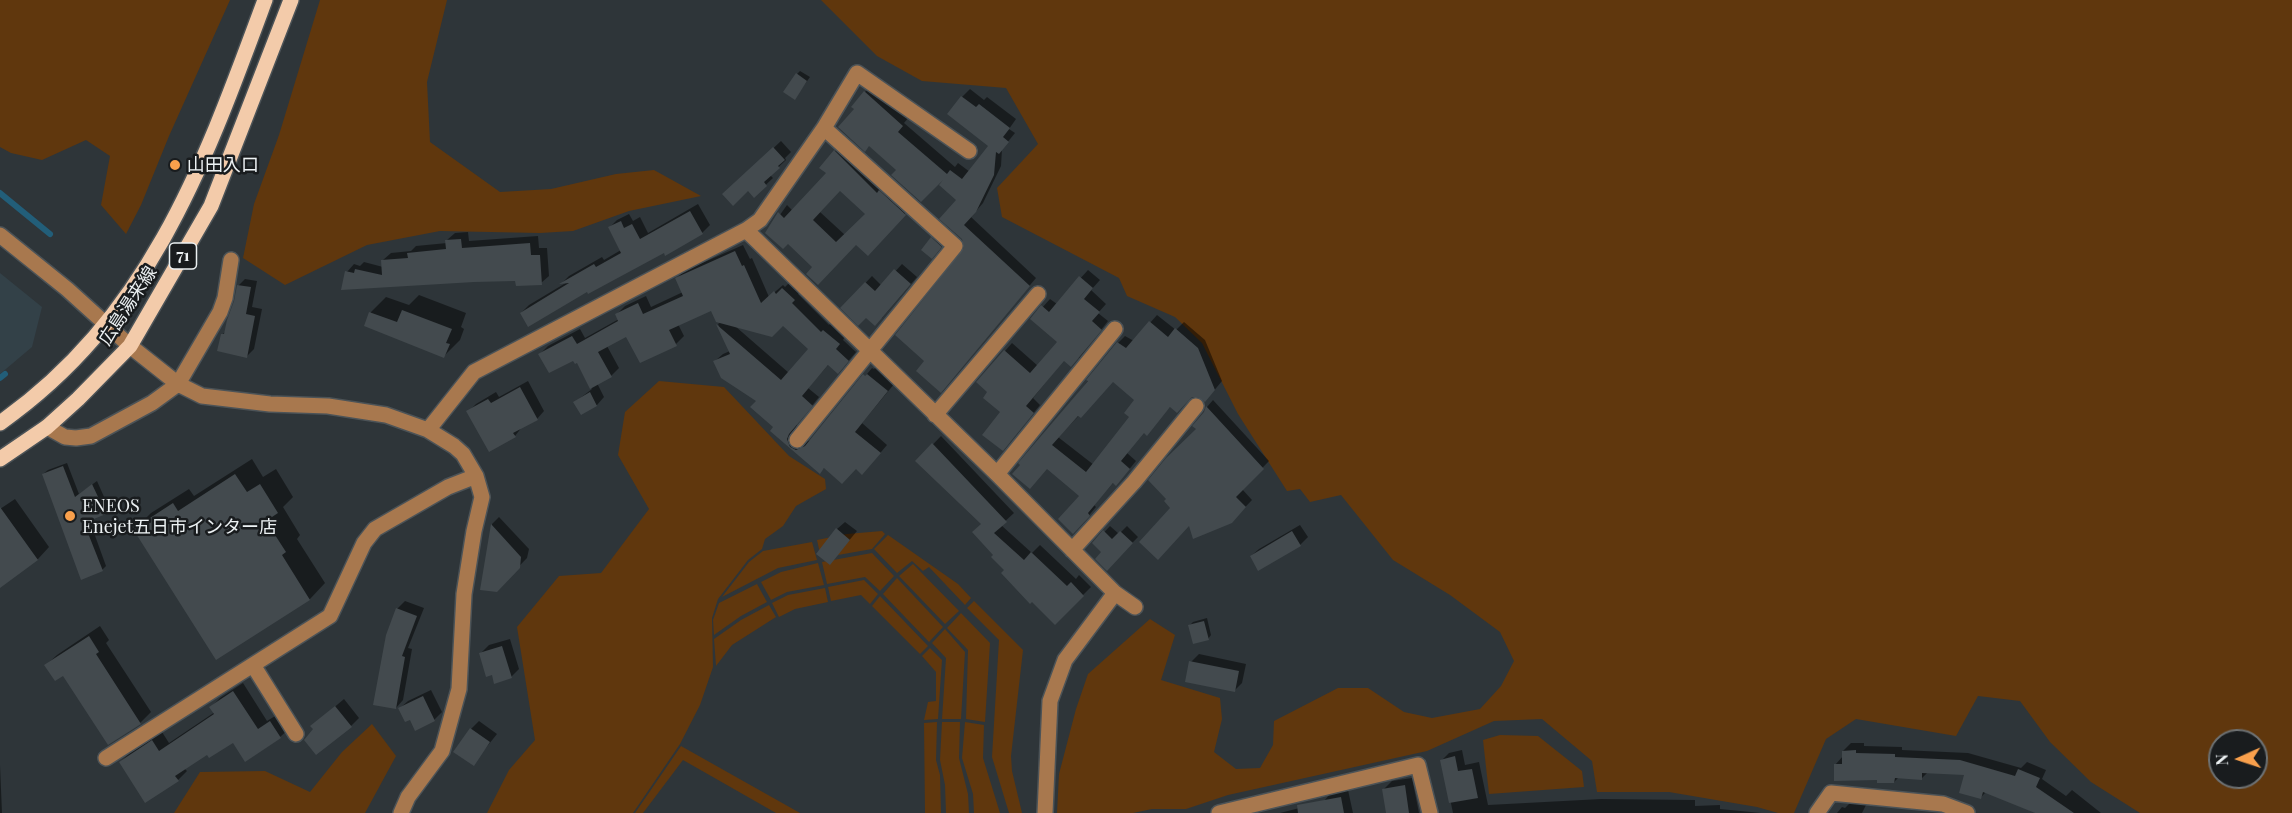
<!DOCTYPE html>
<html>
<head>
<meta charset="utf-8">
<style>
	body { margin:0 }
	#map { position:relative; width:2292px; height:813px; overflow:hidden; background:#2e3539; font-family:"Playfair Display",serif }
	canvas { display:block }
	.north { position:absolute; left:2208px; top:729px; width:60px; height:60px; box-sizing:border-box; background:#191c1e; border:2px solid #6d7173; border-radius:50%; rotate:267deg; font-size:16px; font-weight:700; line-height:24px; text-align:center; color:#ecf1f3 }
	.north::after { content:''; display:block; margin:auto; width:21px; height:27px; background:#f9a04c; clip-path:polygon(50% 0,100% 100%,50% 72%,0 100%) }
</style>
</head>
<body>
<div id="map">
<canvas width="2292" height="813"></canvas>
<div class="north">N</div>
</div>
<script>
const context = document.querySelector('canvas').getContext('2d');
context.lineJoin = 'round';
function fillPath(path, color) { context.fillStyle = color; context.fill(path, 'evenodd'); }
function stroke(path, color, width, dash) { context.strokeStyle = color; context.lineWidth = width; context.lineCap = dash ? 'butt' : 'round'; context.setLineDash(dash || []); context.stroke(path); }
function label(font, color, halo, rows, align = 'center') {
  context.font = font + ' "Playfair Display","Noto Sans JP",serif'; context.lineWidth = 5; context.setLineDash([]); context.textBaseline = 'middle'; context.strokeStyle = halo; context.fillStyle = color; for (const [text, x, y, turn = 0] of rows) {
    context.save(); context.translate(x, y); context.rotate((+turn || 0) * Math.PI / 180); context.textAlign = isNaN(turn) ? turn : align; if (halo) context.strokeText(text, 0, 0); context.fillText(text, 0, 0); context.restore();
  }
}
const built = new Path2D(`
	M0 273 42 307 32 347 0 374Z`);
const green = new Path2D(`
	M0 0H230L169 136 141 205 126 234 101 205 110 156 86 140 42 160 11 153 0 147Z
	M320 0H447L427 82 430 142 500 192 551 189 616 174 654 170 701 196 629 211 573 231 540 233 440 231 367 245 285 285 243 258 254 204 279 135Z
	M821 0H2292V813H2140L2091 782 2050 742 2020 701 1978 696 1956 736 1856 719 1826 739 1794 813H1778L1757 807 1669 792H1597L1592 761 1542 719 1494 721 1427 751 1228 795 1186 809H1152L1133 813H1057L1059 774 1076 709 1088 674 1150 619 1175 635 1161 680 1220 698 1222 719 1214 752 1236 769 1260 768 1273 745 1274 721 1338 688H1368L1404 712 1432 718 1480 709 1501 686 1514 661 1500 632 1450 595 1393 560 1341 495 1310 502 1300 489 1287 491 1238 414 1202 343 1175 317 1127 296 1119 278 1002 217 997 188 1038 144 1006 88 922 81 877 56ZM2220 741H2256V777H2220Z
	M659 381 724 387 789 456 825 479 826 489 796 506 783 526 765 539 762 549 748 560 718 599 712 618 713 667 700 705 680 744 633 813H487L509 770 535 740 517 627 559 576 601 573 649 509 618 455 625 412Z
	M882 531 885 534 872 549 821 558 817 540 847 534Z
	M888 535 958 584 971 598 965 605 929 567 923 571 912 561 897 573 874 549Z
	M812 542 817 560 778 568 722 597 749 562 763 551Z
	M872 553 894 576 880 591 865 577 827 584 822 562Z
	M818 563 824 585 787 592 771 600 761 582 781 572Z
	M913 564 959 611 945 624 899 576Z
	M897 578 943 627 929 642 883 594Z
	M864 580 878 594 870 604 861 595 831 601 828 587Z
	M757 584 767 602 741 616 714 635 713 620 719 603Z
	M825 588 828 602 795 609 779 617 772 603 788 595Z
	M880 596 928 646 920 654 872 606Z
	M974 601 1023 650 1011 756 1012 771 1022 813H1009L992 757 999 640 967 608Z
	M769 605 776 617 732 645 716 666 714 639 741 620Z
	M961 613 990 643 985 722 966 719 968 650 947 628Z
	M945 629 965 652 961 719H942L946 658 932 643Z
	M930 648 942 660 938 719 924 720 928 702 936 701V672L922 656Z
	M937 722 936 760 940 775 941 813H925L924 723Z
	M942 722H960L959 758 968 794 969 813H946L945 785 940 760Z
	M965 722 984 725 983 758 1000 813H974L973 794 962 758Z
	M372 724 396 756 365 813H174L200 772 265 771 310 792 342 752Z
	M1500 735 1538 736 1582 771 1584 787 1489 794 1483 740Z
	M681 746 800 813H776L683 760 643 813H635Z`);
const shadow = new Path2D(`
	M800 71 810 77 795 98 797 74Z
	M872 84 909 117 904 123 955 167 958 163 970 172 990 146 949 114 962 97 970 89 984 100 987 97 1016 119 1009 129 1015 133 1002 149 1001 166 983 203 971 217 1036 278 948 383 926 361 966 249 958 200 948 175 898 170 853 106Z
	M781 141 791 152 785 158 786 160 770 175 773 178 754 196 748 189 731 188Z
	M842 143 912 206 875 246 857 243 814 267 788 242 767 233 787 205 793 211 828 173 835 151ZM840 190 867 214 845 235 820 212Z
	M698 204 710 225 702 233 587 290 521 313 529 305 569 281 563 282 569 276 602 257 604 260 621 250 609 228 617 220 629 214 633 221 640 217 648 233Z
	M940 231 948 238 940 249 932 238Z
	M468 232 469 241 538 236 539 248H547L549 276 541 283 517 279 343 288 347 272 354 264 360 266 364 262 383 267V260L391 253 411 251 416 246 447 243V240L455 233Z
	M743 245 750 259 752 258 769 297 783 285 785 287 791 281 801 291 798 294 829 325 831 323 846 335 843 340 856 352 845 365 829 364 808 388 819 397 797 424 795 436 803 442 812 440 872 368 874 369 876 367 895 383 862 423 887 445 870 465 856 468 825 467 820 472 772 431 775 427 758 401 715 361 723 354 730 351 718 324 721 322 712 309 678 324 684 336 676 344 626 335 607 346 619 368 611 376 597 383 604 397 597 405 575 402 592 389 578 361 574 359 540 354 548 346 580 329 585 338 619 319 617 314 625 306 646 296 651 307 683 292 677 278 684 271ZM783 324 810 349 789 373 735 326Z
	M902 264 917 277 882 318 866 316 842 308 872 276 882 286Z
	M1088 270 1100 280 1091 290 1106 304 1098 313 1108 321 1079 358 1064 360 1033 398 1040 405 1010 442 1002 412 1005 351 1012 343 1038 366 1059 342 1032 319 1050 299 1057 304Z
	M245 279 257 281 252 307 262 309 254 349 247 356 222 335 226 331 236 301 238 286Z
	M419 295 466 313 461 327 464 329 460 340 444 356 366 325 371 312 386 297 409 305Z
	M1157 315 1176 330 1184 322 1205 340 1222 381 1212 393 1192 396 1171 406 1144 431 1127 453 1136 461 1123 477 1114 482 1094 505 1096 507 1081 525V496L1048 467 1014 474 1118 343 1125 336 1134 341ZM1114 380 1137 400 1131 417 1094 465 1058 437Z
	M528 381 544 411 537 419 522 427 515 436 468 412 476 404 496 392 499 397Z
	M1213 400 1269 461 1242 489 1252 500 1231 522 1172 508 1198 429 1207 407Z
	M941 436 1014 513 1001 525 1032 553 1040 545 1076 579 1079 575 1091 587 1055 623 995 555 983 524 917 461Z
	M252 459 263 477 276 469 293 497 283 507 300 535 297 539 325 583 310 599 217 658 135 529 151 513 189 489 194 496Z
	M67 463 79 494 97 481 109 508 105 512 89 519 106 566 102 570 43 474 48 470Z
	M15 499 49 547 38 559 5 582 0 575V509Z
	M499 517 529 549 527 558 496 590 482 588 492 524Z
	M845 522 857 531 837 555V529Z
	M1300 525 1308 537 1300 545 1251 556 1259 549Z
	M1110 526 1119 534 1127 526 1138 537 1107 569 1103 552 1094 543Z
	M405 601 424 608 408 648 412 649 403 700 396 708 397 609Z
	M1207 618 1211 635 1208 639 1190 625 1193 622Z
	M100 626 109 640 106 643 151 712 140 723 46 665 57 655Z
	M510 639 519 669 511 677 493 673 481 653 489 645Z
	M1199 654 1246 664 1242 683 1234 691 1191 662Z
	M243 683 267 721 280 713 290 728 280 737 246 760 233 741 207 752 184 768 187 771 178 780 120 762 130 753 162 732 169 743 215 712 211 707 220 698Z
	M431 690 442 712 434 720 410 718 400 708 408 701Z
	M344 699 359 718 351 726 315 729 312 726Z
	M479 721 497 734 473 764 471 729Z
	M1851 743H1864V746L1902 747V750L1968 753 2021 768 2027 762 2046 770 2042 779 2066 796 2072 790 2101 813H2036L1986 792 1980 798 1966 773 1928 772 1922 778 1899 777 1894 782 1835 765 1843 756V751Z
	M1462 750 1465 765 1479 762 1488 805 1601 799 1695 800V806L1720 805V809L1761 813H1453L1442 760 1449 753Z
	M0 765 2 813H0Z
	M1412 778 1419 813H1387L1384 789 1392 781Z
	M1348 790 1353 813H1280L1323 802 1331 793Z
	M1854 799 1866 805 1862 813H1837L1842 807 1845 808Z`);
const stream = new Path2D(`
	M0 193 50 234
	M0 378 5 374`);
const building = new Path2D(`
	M796 73 807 81 795 100 783 92Z
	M864 91 903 126 898 132 947 174 950 170 962 179 988 146 947 114 961 96 976 107 979 104 1010 128 1003 137 1009 142 999 154 996 152 994 175 976 212 964 225 1030 286 941 393 916 371 924 361 895 335 964 248 962 239 939 219 956 200 939 185 943 180 921 202 891 175 896 170 869 146 865 152 838 127 854 109 851 107Z
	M773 147 785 160 778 166 780 168 764 182 767 186 754 198 748 191 733 206 722 194Z
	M834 150 877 193 879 190 906 215 868 256 856 245 818 285 806 274 812 267 788 244 783 249 765 233 778 212 784 218 826 173 819 168ZM840 191 865 214 836 242 813 220Z
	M690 211 703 234 665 256 664 253 588 294 587 292 528 327 520 313 569 283 559 284 594 264 596 267 621 253 608 227 621 221 624 228 632 224 640 239Z
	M931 237 942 247 932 259 921 250Z
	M461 239 462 248 530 243 531 255H540L542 285 516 286 515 281 474 282 341 290 345 271 354 273 355 269 382 275 381 260 408 258 407 253 446 249 445 240Z
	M735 251 742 266 744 265 761 303 774 291 776 294 782 288 795 300 792 303 821 332 823 330 840 344 836 349 849 361 838 374 828 365 802 396 813 406 789 434 787 439 790 447 796 450 805 446 863 374 865 376 867 374 888 391 855 432 881 453 862 475 856 469 842 484 824 468 820 474 770 431 773 427 750 407 756 401 721 378 713 361 730 354 716 324 781 380 808 349 783 326 772 337 716 322 711 311 669 330 677 346 640 363 626 337 598 352 612 377 590 389 577 363 575 364 573 361 549 373 538 354 572 336 577 344 618 321 615 314 638 303 643 314 683 296 675 278Z
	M894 269 911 284 875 326 866 318 858 326 840 308 865 282 875 291Z
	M1079 276 1093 288 1084 299 1100 312 1092 321 1102 330 1071 367 1064 361 1026 406 1034 413 1003 451 982 435 1000 412 983 398 987 392 976 382 1004 350 1030 373 1057 342 1030 319 1041 305 1049 312Z
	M237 285 251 287 246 314 255 316 247 358 217 351 221 334H224L227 320 234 301Z
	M402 310 452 329 446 343 450 344 444 358 364 326 369 312 397 322Z
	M1149 321 1168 337 1175 328 1198 348 1215 390 1205 402 1198 397H1192L1177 413 1170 407 1147 436 1144 433 1121 461 1130 469 1116 486 1113 483 1088 513 1090 516 1073 534 1058 519 1079 496 1072 490 1047 469 1030 489 1012 474 1020 465 1018 463 1088 381 1086 380 1117 342 1126 348ZM1113 382 1134 400 1124 413 1129 417 1086 472 1052 445 1078 416 1081 418Z
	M520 387 538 420 513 433 516 437 489 452 466 411 488 399 491 403Z
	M590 392 597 406 581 415 573 402Z
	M1206 406 1264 469 1236 497 1246 507 1232 523 1193 539 1189 526 1158 560 1139 542 1170 508 1164 501 1166 499 1148 480 1166 458 1196 429 1192 426 1204 412Z
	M932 443 1007 522 994 533 1024 560 1031 552 1067 586 1071 582 1084 596 1055 625 1032 602 1030 604 1001 573 1004 570 991 557 993 555 972 532 981 524 915 461Z
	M63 466 75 497 92 484 106 514 84 523 103 571 81 580 42 474Z
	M235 474 247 492 260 484 278 513 266 521 286 552 282 555 310 600 216 660 133 529 173 503 178 511Z
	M0 507 38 560 0 588Z
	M491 524 521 557 520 568 497 592 480 590Z
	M836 528 850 540 830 565 816 554Z
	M1103 530 1112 539 1120 531 1133 543 1107 571 1095 559 1101 552 1092 543Z
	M1292 531 1301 546 1258 571 1250 556Z
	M396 608 417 616 402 656 405 657 396 709 373 705 386 635Z
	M1204 621 1209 640 1193 644 1188 625Z
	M89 636 99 652 96 654 141 724 108 745 63 676 55 681 44 665Z
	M502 646 512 678 494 684 492 675 486 677 479 653Z
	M1189 661 1239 671 1235 692 1185 682Z
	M233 691 258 729 270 721 281 738 245 762 233 743 209 758 207 755 175 776 179 781 145 803 119 762 152 740 159 751 214 714 209 707Z
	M423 696 435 721 415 731 410 720 405 722 398 708Z
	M335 706 352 727 316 755 304 740 313 729 310 726Z
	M470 728 490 742 474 766 453 752Z
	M1856 750V753L1895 754V757L1960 760 2015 776 2018 769 2040 778 2036 787 2074 813H2035L1983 792 1981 799 1959 793 1964 775 1922 773V780L1895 778 1894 783H1877V780L1834 781V764H1842V751Z
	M1455 756 1458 771 1472 769 1478 798 1449 803 1440 760Z
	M1405 785 1409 813H1386L1382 789Z
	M1341 797 1344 813H1298L1297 805Z`);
const minor = new Path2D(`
	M746 230 997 474 1115 593 1135 607
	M0 235 67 289 130 346 178 384 202 396 270 404 328 406 386 415 428 430 454 446 463 454 476 476 482 497 474 531 464 594 459 689 442 751 408 797 401 813
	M935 415 1038 294
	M47 427 65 437 76 438 91 436 152 403 178 384 220 312 225 298 231 260
	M428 430 474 372 746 230 760 220 824 128 857 73 969 151
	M797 440 955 246 824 128
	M997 474 1115 329
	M1072 550 1134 482 1196 406
	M253 665 296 734
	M106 758 330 616 364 543 375 529 448 487 476 476
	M1045 813 1050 701 1065 660 1115 593
	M1219 813 1418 765 1430 813
	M1817 813 1831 793 1943 804 1967 813`);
const major = new Path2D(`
	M0 423C150 317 204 165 265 0
	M0 459 47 427 78 399 130 346 211 206 291 0`);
const markers = [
	[175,165,6,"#f9a04c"],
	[70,516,6,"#f9a04c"]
];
const shields = [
	[183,256,27]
];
const shieldNames = [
	["71",183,256]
];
const poiNames = [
	["山田入口",187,165],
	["ENEOS",82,506],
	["Enejet五日市インター店",82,527]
];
const streetNames = [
	["広島湯来線",128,306,-57]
];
fillPath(built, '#334148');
fillPath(green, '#60370d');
fillPath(shadow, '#0007');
stroke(stream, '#225e79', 6);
fillPath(building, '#434a4e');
stroke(minor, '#4c5357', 18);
stroke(major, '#4c5357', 18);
stroke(minor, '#a8784e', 15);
stroke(major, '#f3cbaa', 15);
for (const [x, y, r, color] of markers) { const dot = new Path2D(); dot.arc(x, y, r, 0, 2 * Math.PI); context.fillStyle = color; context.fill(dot); stroke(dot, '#191c1e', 2); }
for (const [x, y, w] of shields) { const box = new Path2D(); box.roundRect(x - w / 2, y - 13, w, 26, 4.5); context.fillStyle = '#191c1e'; context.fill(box); stroke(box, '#ecf1f3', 1.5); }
label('bold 16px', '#ecf1f3', null, shieldNames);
label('18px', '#ecf1f3', '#191c1e', poiNames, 'left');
label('18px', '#ecf1f3', '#191c1e', streetNames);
</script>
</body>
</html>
